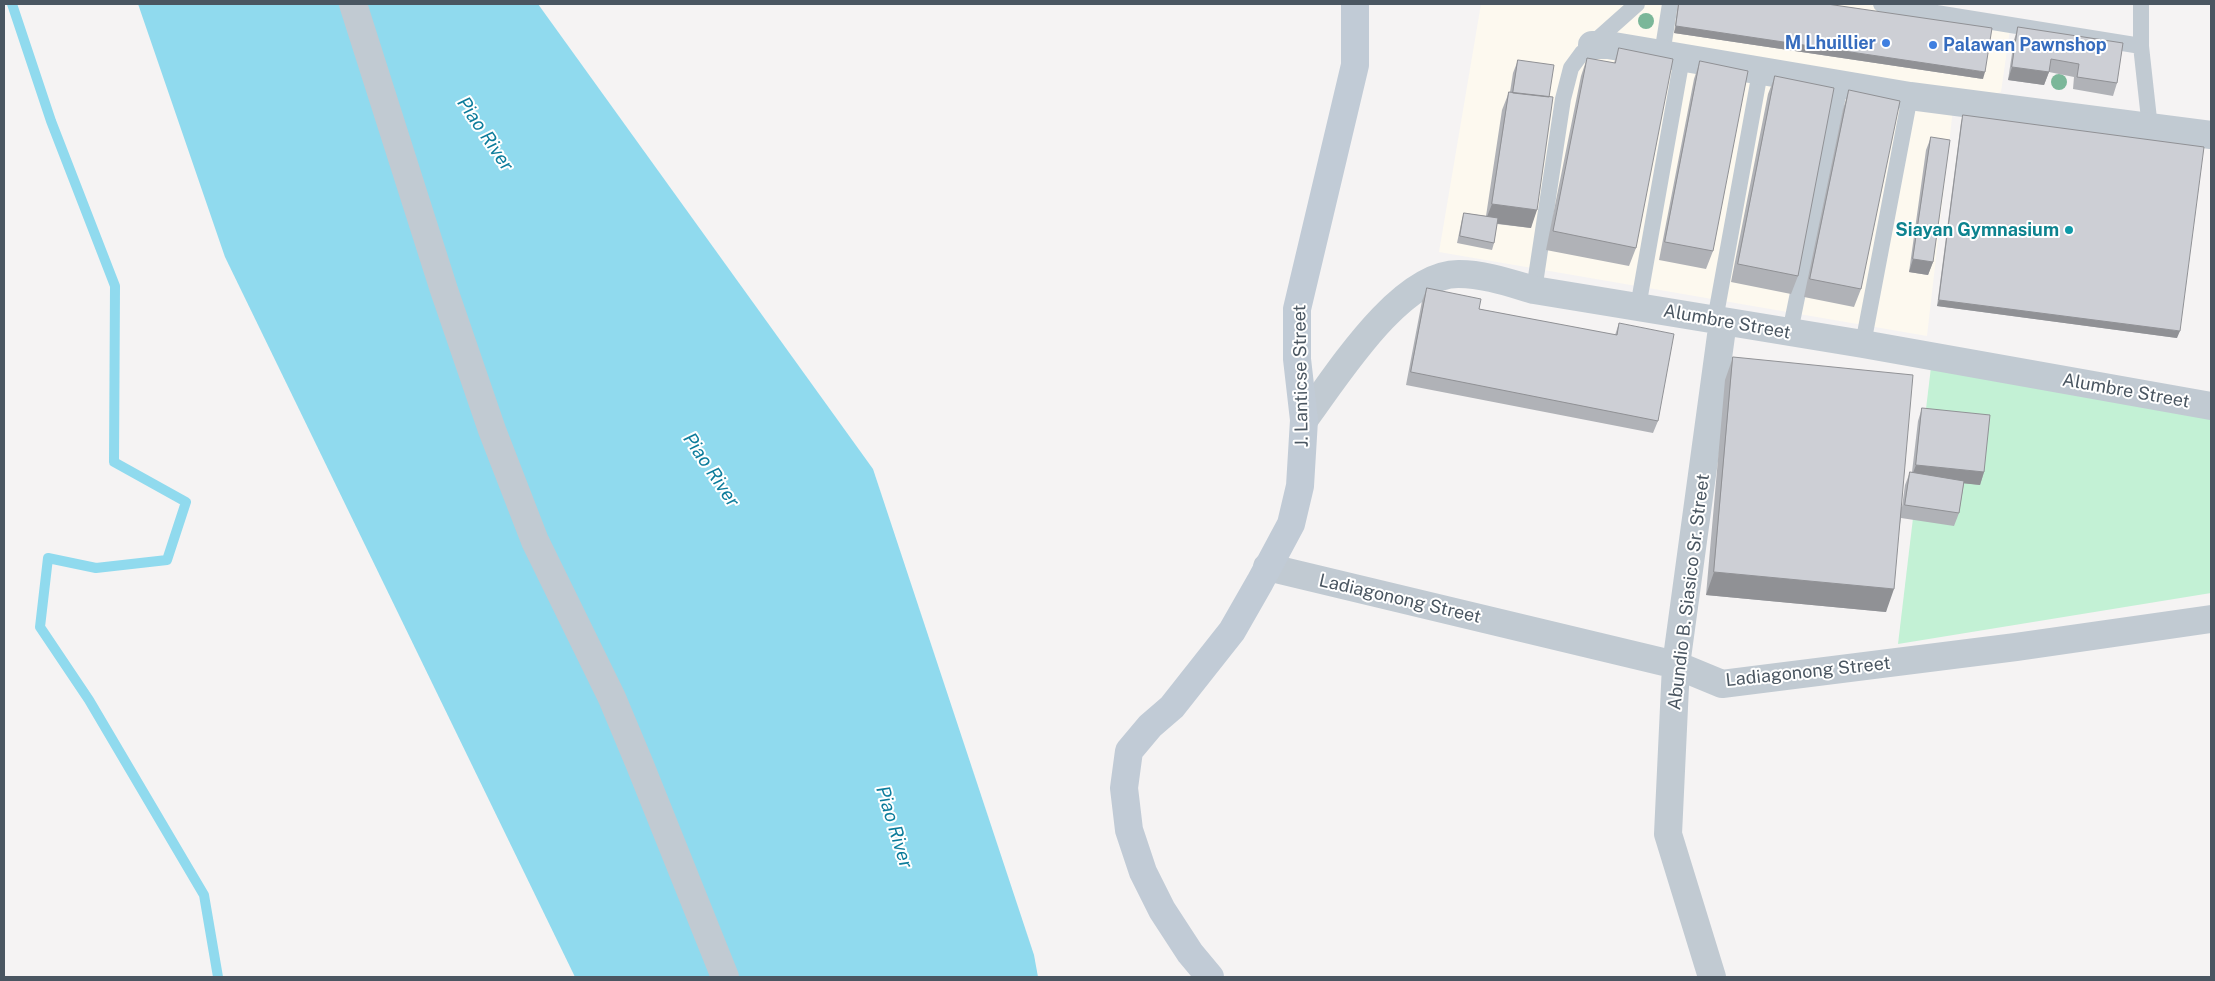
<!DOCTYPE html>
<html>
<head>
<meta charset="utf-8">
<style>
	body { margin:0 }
	#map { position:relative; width:2215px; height:981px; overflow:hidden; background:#f5f3f3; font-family:"Public Sans",sans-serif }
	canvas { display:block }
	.frame { position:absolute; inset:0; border:5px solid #4a5661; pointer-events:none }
</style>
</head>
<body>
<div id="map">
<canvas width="2215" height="981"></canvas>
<div class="frame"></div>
</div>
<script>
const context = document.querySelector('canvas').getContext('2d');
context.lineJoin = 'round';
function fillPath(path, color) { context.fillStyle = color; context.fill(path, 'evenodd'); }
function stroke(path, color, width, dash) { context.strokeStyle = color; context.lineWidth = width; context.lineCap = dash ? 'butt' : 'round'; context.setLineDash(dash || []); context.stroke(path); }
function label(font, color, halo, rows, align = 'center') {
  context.font = font + ' "Public Sans",sans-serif'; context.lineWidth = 4; context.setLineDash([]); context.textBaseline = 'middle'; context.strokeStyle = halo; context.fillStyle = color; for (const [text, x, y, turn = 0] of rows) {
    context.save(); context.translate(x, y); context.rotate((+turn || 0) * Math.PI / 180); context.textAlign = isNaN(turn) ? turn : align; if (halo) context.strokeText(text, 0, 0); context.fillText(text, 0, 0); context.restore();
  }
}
const commercial = new Path2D(`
	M1481 4H1915L2011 22 2001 92 1953 109 1927 336 1439 252Z`);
const green = new Path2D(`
	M1931 367 2211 413V593L1898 644Z`);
const water = new Path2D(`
	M138 4H538L873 469 1034 955 1038 977H575L225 257Z`);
const stream = new Path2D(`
	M12 4 51 121 115 286 114 462 186 502 167 560 96 568 48 558 40 627 89 700 204 895 218 977`);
const lane = new Path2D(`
	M1881 4 2141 46
	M2141 4V46L2150 128
	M1662 54 1670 4
	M1534 290 1563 99 1571 68 1582 53 1637 4
	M1638 307 1682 58
	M1715 320 1760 72
	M1790 332 1840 86
	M1863 344 1910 96`);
const street = new Path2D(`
	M353 4 444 290 492 430 535 541 612 698 640 765 725 977
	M1592 45H1608L1910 96 2211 135
	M1304 420C1336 377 1400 273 1459 274 1484 274 1510 283 1534 290L1863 344 2211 406
	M1267 567 1676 665 1722 684 2016 647 2211 619
	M1712 977 1668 834 1676 665 1723 321`);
const secondary = new Path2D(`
	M1210 977 1190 953 1162 910 1143 872 1129 830 1124 788 1129 751 1150 726 1172 707 1232 631 1260 582 1291 524 1300 486 1304 420 1297 359V309L1355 65V4`);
const trees = [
	[1646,21],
	[2059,82]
];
const wall = new Path2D(`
	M1678 4H1827L1983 79 1674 33Z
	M2018 27 2117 83 2113 96 2073 89 2074 77 2049 72 2044 85 2008 80 2014 40Z
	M1619 48 1636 248 1629 266 1546 250 1581 76 1587 58 1614 63Z
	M1518 60 1549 97 1531 228 1497 224 1494 243 1492 250 1457 243 1462 219 1464 213 1486 216 1502 110 1509 92H1510L1513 73Z
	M1700 61 1713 251 1706 269 1659 260 1694 79Z
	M1775 76 1798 276 1791 294 1731 282 1768 94Z
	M1849 90 1861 289 1854 307 1804 297 1843 109Z
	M1963 115 2177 338 1937 306 1961 122Z
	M1931 137 1933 262 1928 275 1909 272 1926 150Z
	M1427 288 1479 309 1615 335 1619 323 1658 421 1653 433 1406 385 1422 301Z
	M1733 357 1902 507 1905 485 1910 472H1912L1918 421 1922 408 1984 472 1980 485 1964 483 1959 513 1954 526 1901 518 1886 612 1706 595 1725 380Z`);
const shadedWall = new Path2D(`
	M1676 26 1985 72 1983 79 1674 33Z
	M2012 67 2049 72 2044 85 2008 80Z
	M1492 204 1537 210 1531 228 1485 222Z
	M1913 259 1933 262 1928 275 1909 272Z
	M1939 300 2180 331 2177 338 1937 306Z
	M1916 465 1984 472 1980 485 1911 478Z
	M1714 572 1894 589 1886 612 1706 595Z`);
const building = new Path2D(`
	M1679 4H1827L1992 28 1985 72 1676 26Z
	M2018 27 2123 43 2117 83 2077 77 2079 64 2051 59 2049 72 2012 67Z
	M1619 48 1673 59 1636 248 1553 231 1587 58 1615 63Z
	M1518 60 1554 65 1549 97 1513 93Z
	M1700 61 1748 71 1713 251 1665 242Z
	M1775 76 1834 88 1798 276 1738 264Z
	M1849 90 1900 101 1861 289 1810 279Z
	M1509 92 1553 97 1537 210 1492 204Z
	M1963 115 2204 147 2180 331 1939 300Z
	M1931 137 1950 140 1933 262 1913 259Z
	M1464 213 1498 218 1494 243 1460 236Z
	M1427 288 1481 299 1479 309 1617 335 1619 323 1674 334 1658 421 1411 372Z
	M1733 357 1913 375 1894 589 1714 572Z
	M1922 408 1990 415 1984 472 1916 465Z
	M1910 472 1964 481 1959 513 1905 505Z`);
const markers = [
	[1886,43,5,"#3f7fe0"],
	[1933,45,5,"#3f7fe0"],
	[2069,230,5,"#0f9aa8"]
];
const shopNames = [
	["M Lhuillier",1876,43],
	["Palawan Pawnshop",1943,45,"left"]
];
const cultureNames = [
	["Siayan Gymnasium",2059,230]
];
const streetNames = [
	["Alumbre Street",1727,322,10],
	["J. Lanticse Street",1301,376,-91],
	["Alumbre Street",2126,391,10],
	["Abundio B. Siasico Sr. Street",1689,592,-83],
	["Ladiagonong Street",1400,599,13],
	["Ladiagonong Street",1808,672,-6]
];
const waterNames = [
	["Piao River",485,134,56],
	["Piao River",711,470,56],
	["Piao River",894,827,73]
];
fillPath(commercial, '#fdf9ef');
fillPath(green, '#c3f1d5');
fillPath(water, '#90daee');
stroke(stream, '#90daee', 10);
stroke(lane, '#c1cad2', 16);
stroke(street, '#c1cad2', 28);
stroke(secondary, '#c1cbd6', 28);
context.fillStyle = '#7bb799';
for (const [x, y] of trees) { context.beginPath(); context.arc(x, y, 8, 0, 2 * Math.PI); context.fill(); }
fillPath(wall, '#b0b2b7');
fillPath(shadedWall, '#909195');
fillPath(building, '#cdcfd5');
stroke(building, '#909195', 1);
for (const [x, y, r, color] of markers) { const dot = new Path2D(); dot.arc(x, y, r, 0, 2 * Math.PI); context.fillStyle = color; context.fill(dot); stroke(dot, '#fff', 2); }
label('bold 18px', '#366cbe', '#fff', shopNames, 'right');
label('bold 18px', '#0d838f', '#fff', cultureNames, 'right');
label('18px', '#4a5661', '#fff', streetNames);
label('italic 19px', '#0c7c9b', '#fff', waterNames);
</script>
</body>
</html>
